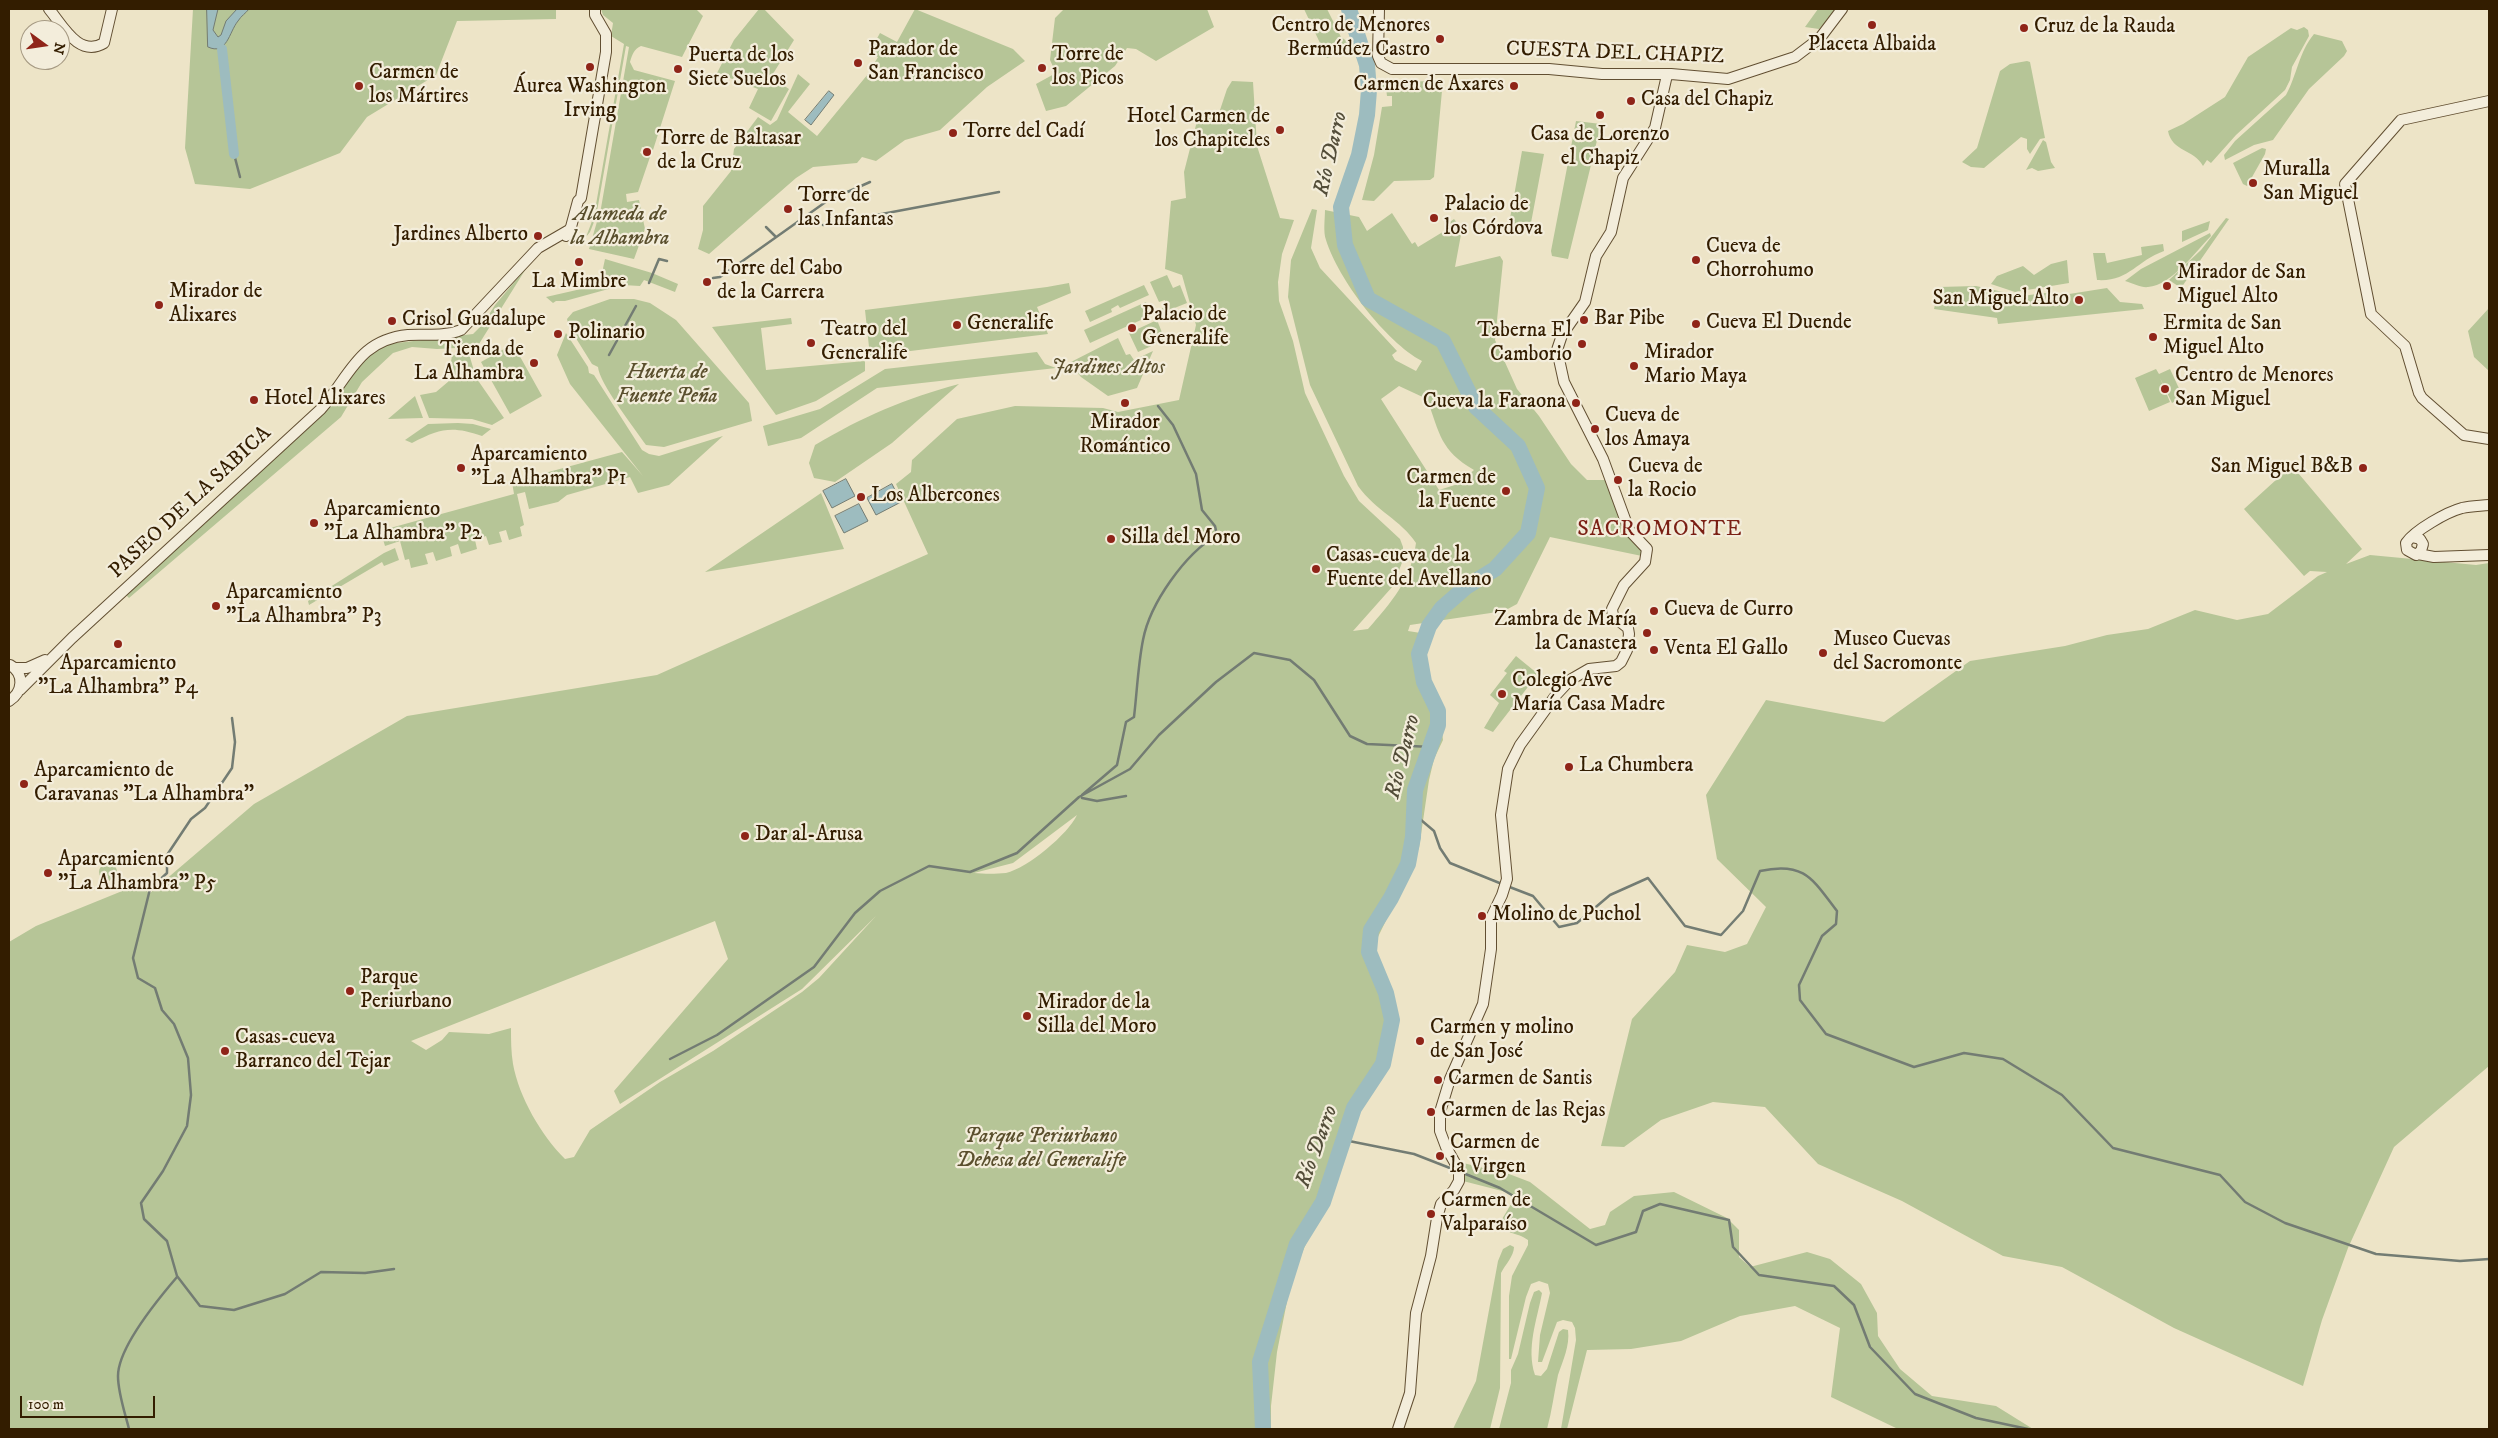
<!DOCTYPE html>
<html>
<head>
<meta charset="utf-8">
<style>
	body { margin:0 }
	#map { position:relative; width:2498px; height:1438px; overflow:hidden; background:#ede4c7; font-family:"IM FELL DW Pica",serif }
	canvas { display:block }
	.frame { position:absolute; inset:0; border:10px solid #331d00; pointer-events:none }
	.north { position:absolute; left:20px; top:20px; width:50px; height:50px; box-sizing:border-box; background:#f3eddb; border:1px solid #a69a83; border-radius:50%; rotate:104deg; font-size:14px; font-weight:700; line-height:20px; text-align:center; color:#331d00 }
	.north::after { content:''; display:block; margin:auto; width:18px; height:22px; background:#8f2418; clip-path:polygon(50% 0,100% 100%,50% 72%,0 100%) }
	.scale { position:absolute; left:20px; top:1396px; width:135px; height:22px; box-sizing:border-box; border:2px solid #331d00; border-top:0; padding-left:6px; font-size:15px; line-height:18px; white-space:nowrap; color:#331d00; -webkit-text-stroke:4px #f3eddb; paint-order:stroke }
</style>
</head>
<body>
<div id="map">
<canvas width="2498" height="1438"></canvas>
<div class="frame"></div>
<div class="north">N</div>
<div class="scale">100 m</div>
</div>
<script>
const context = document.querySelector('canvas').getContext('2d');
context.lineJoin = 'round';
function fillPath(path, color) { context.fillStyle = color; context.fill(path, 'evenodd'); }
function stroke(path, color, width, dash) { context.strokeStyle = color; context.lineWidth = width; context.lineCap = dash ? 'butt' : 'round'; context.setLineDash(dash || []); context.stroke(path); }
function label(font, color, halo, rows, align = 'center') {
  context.font = font + ' "IM FELL DW Pica",serif'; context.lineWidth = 4.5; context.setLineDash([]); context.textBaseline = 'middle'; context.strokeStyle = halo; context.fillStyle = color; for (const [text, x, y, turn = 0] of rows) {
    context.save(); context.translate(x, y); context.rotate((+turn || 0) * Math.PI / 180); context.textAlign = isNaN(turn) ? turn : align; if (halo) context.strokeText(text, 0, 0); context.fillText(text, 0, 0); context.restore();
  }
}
const green = new Path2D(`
	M193 9H556V19L457 21 436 75 367 117 340 153 250 189 195 184 185 148Z
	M601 9H696L703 16 682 57 641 46C634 49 632 55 630 62L634 70 675 81 653 150 642 147 640 153 650 157 638 192 626 194 627 202 639 200 645 229 634 259 589 249 601 208 629 47 626 46 596 217 590 232 586 237 594 216 624 44 611 36 613 23 603 15Z
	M759 9H764L794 40 771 77 789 89 771 121 749 108 758 89 717 73 734 40Z
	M915 9 1013 49 1025 61 987 87 940 130 905 140 876 161 862 157 857 163 813 167 796 178 709 254 698 249 703 230V206L731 171 734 149 758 117 770 125 777 120 798 74 810 84 788 112 817 136 868 74 878 57 869 53 880 33 897 42Z
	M1064 9H1207L1214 27 1156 61 1136 49 1127 48 1115 66 1066 106 1046 111 1036 84 1056 73 1050 60 1055 18Z
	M1304 9H1327L1341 37 1358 49 1327 58Z
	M1818 9H1838L1819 29 1805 27Z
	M2304 27 2308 30 2309 36 2292 67 2290 80 2285 90 2236 135 2211 163 2207 160 2203 166C2194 149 2172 152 2168 131L2183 124 2225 97 2248 57 2291 28 2297 30Z
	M2314 34 2342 41 2347 51 2344 56 2309 89 2273 140 2254 145 2225 160 2224 155 2235 141 2286 95C2297 75 2299 52 2314 34Z
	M2027 61 2030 62 2045 138 2040 139 2030 154 2027 149V139L2021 137 1984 168 1971 167 1962 162 1977 148 2000 71 2010 64Z
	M1443 80 1434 177 1430 180 1394 181 1374 201 1362 200 1374 155 1382 107 1392 106V96H1387L1386 88 1379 89 1378 84Z
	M1232 81 1253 82 1257 146 1280 218 1294 220 1282 254 1278 282 1279 301 1293 341 1305 393 1344 476 1359 501 1400 539 1403 547V560L1393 586 1353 631 1368 629C1391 603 1411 580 1416 543 1401 520 1376 511 1358 486L1310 385 1288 297 1291 260 1312 209 1317 210 1311 248 1320 268 1397 351 1392 355 1395 360 1416 371 1422 361C1386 342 1338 279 1326 240 1323 232 1325 219 1325 210L1359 217 1367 231 1392 213 1412 244 1415 242 1418 247 1446 230 1444 226 1454 219 1462 229 1455 267 1500 256 1503 261 1495 340 1517 389 1539 416 1571 464 1587 480H1607L1641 546 1642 556 1550 537 1517 604 1504 611 1410 625 1408 631 1427 634 1424 650 1425 667 1439 707 1443 740 1434 759 1429 780 1419 848 1407 877 1377 939 1373 957 1390 1020 1389 1038 1384 1055 1356 1116 1339 1168 1292 1276 1277 1352 1271 1406V1429H9V942L36 926 137 885 150 893 254 804 407 716 657 675 928 554 896 484 911 472 912 460 957 419 1015 406 1103 408 1118 412 1179 400 1196 325 1182 275 1165 269 1171 201 1186 198 1184 172 1197 121 1218 116 1227 89ZM1399 386 1427 399C1440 434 1440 450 1474 470L1458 484 1439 490 1381 399ZM1077 815C1068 834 1028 868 1006 873 996 874 984 874 974 873L1013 863ZM876 916 819 978 802 992 713 1051 660 1082 590 1130 574 1157 565 1159C541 1135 519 1097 513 1064 511 1052 511 1040 511 1028L489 1034 449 1032 442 1040 426 1050 411 1041 715 921 728 959 614 1091 620 1104 802 989Z
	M1576 121 1601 124 1568 259 1552 256 1551 251Z
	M2043 140 2046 142 2051 162 2055 168 2038 171 2032 168 2026 170Z
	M2262 148 2266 149 2265 154 2247 186 2243 184 2233 163Z
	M1522 151 1544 154 1530 228 1509 224Z
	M2226 218 2229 219 2181 288 2169 280 2201 250Z
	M2210 221 2208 230 2182 242V231Z
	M2210 233 2211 236C2195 252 2172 285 2148 287 2142 288 2132 283 2125 281L2141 269Z
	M2163 244 2164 251C2136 261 2129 282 2097 280L2093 253H2105L2107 263 2142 255 2141 247Z
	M605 259 652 273 678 284 675 292 644 280 640 286 623 285 565 301H556L553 303 546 297 603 284 602 273Z
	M2067 260 2069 283 2015 292 1991 284 1997 276 2023 266 2034 275 2051 264Z
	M527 267 479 344 475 347 437 349 412 347 393 353 362 382 341 417 129 598 125 594 318 419 371 352 388 344 473 334 483 324 495 305Z
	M1167 275 1173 288 1180 285 1187 303 1167 311 1168 315 1165 317 1161 309 1167 306 1165 300 1159 302 1150 282Z
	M1069 283 1071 293 1037 307 1048 334 870 356 865 310 1047 287Z
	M1144 285 1149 295 1120 308 1118 305 1111 309 1112 312 1090 322 1085 311Z
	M1976 286 2021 296 2054 292 2063 295 2107 288 2120 302 2142 304 2144 309 1998 324 1997 318 1934 309 1939 287Z
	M610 299H634L650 303 676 320 749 403 752 421 664 447 646 445C635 429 599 383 598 367L592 364 569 327 567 319 573 312Z
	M1146 302 1152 315 1090 343 1084 330Z
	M2489 308V371L2474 357 2468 331Z
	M791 318 792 324 761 328 766 370 865 361V371L816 401 776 415 712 327Z
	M1157 320 1165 340 1138 352 1129 333Z
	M566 333 588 367 589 373 594 375 642 450 649 454 659 456 723 436 669 485 638 493 630 477 567 495 558 502 529 509 525 492 517 494 524 525 520 527 522 536 509 540 506 530 499 532 502 542 489 545 486 536 475 540 477 549 461 554 458 544 450 547 452 556 436 561 433 552 425 554 428 564 411 568 409 559 405 560 400 541 385 546 382 536 385 534 383 530 514 494 512 482 622 452 643 476 570 384 557 355Z
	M1118 338 1126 355 1130 354 1134 360 1153 351 1137 388 1108 396 1081 377 1069 363Z
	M513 344 542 396 510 414 481 362Z
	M1037 352 1045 364 1056 368 877 388 801 438 768 446 763 426 820 409 885 369Z
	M469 354 475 374 449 376 452 355Z
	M2156 369 2159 374 2170 369 2183 397 2172 403 2160 378 2170 402 2149 411 2135 378Z
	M477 379 504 418 492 425 472 419 429 418 420 395 436 392 449 381Z
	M959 384 892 443 835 482 814 478 809 463 815 445C864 416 904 399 959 384Z
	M415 396 423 418 388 419Z
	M458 423 473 424 491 429 482 436C452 426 441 428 412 443L405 440 428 424Z
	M2288 469 2299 474 2362 549 2346 564 2370 555 2476 565 2489 563V1066L2394 1147 2348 1248 2322 1320 2303 1386 2174 1328 2062 1267 2003 1256 1902 1201 1818 1164 1765 1107 1713 1102 1661 1120 1624 1147 1601 1146 1632 1019 1675 972 1687 945 1725 952 1747 944 1766 907 1717 859 1706 795 1766 700 1884 722 1970 661 2065 646 2107 635 2148 629 2195 610 2237 620 2268 614 2318 576 2327 572 2310 571 2304 576 2244 509Z
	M821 493 844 549 705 572Z
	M395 548 399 560 384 566 382 562 309 605 308 601 384 553Z
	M1516 656 1538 674 1493 732 1484 728 1499 703 1490 695 1507 673 1504 671Z
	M99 872a9 9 0 1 1 18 0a9 9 0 1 1-18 0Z
	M1463 1163 1509 1174 1530 1182 1590 1229 1605 1225 1610 1212 1634 1196 1674 1192 1727 1218 1739 1230V1257L1750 1267 1807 1252 1830 1259 1861 1284 1877 1313 1878 1336 1900 1369 1932 1396 1996 1406 2033 1429H1898L1831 1397 1840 1328 1795 1306 1740 1316 1681 1341 1631 1349 1587 1350 1567 1429H1561L1576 1340 1575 1328 1572 1322 1563 1320 1557 1322 1542 1362H1538L1540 1335 1550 1293 1548 1284 1539 1281 1531 1284 1526 1297 1511 1359H1509V1296L1512 1276 1528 1245V1240C1515 1231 1512 1237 1499 1224L1513 1201 1510 1193 1463 1181Z
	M1510 1245 1514 1247C1514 1256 1505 1265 1501 1273L1500 1388 1490 1429H1453L1476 1381 1498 1261 1503 1249Z
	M1539 1290 1542 1293C1537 1320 1526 1348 1535 1375L1541 1376 1547 1369 1559 1332 1563 1329 1568 1330C1570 1346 1563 1360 1558 1375 1554 1393 1552 1411 1547 1429H1499L1511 1383V1370L1518 1354 1530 1303 1534 1292Z`);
const water = new Path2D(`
	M207 9H218L213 30 218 37 221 35 226 21 237 9H249C246 13 241 16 238 21 229 32 227 56 208 47Z
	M829 91 834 95 811 125 805 120Z
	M846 479 855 496 832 508 823 491Z
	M892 484 901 502 876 515 867 498Z
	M859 504 868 521 844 533 835 516Z`);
const stream = new Path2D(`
	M234 154 240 177
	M823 225 999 192
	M766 227 776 237
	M713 278 720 277 827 201 870 182
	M649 283 659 259 667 261
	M609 355 636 306
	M232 718 235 742 232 768 205 808 191 819 167 855V873L150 889 133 958 138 978 155 988 162 1010 174 1024 188 1058 191 1095 187 1126 163 1171 141 1203 144 1219 167 1241 177 1276 200 1306 234 1310 285 1294 321 1272 365 1273 394 1269
	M1082 795 1117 765 1126 722 1134 717C1137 692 1138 665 1143 640 1150 603 1185 554 1217 535L1215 526 1202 510 1196 474 1173 425 1158 406
	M1082 798 1097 801 1126 796
	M1414 814 1434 831 1440 848 1450 863 1502 884
	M1507 886 1533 896 1559 927 1577 923 1610 895 1648 878 1685 926 1721 935 1743 911 1760 871C1805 861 1813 880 1837 911L1836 924 1822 936 1799 985 1800 1000 1826 1034 1914 1067 1964 1053 2003 1059 2062 1095 2113 1148 2220 1175 2245 1202 2285 1223 2376 1254 2460 1261 2489 1259
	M670 1059 717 1035 814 967 855 913 880 891 929 866 970 872 1017 853 1079 797 1130 769 1159 735 1216 682 1254 653 1290 660 1314 680 1350 736 1367 744 1432 747
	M1344 1140 1414 1154 1455 1170
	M1463 1173 1500 1188 1596 1245 1636 1232 1643 1211 1660 1204 1729 1220 1733 1247 1759 1275 1834 1286 1854 1305 1870 1347 1915 1394 1976 1418 2028 1429
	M129 1429C125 1413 118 1393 118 1376 118 1347 159 1298 177 1277`);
const canal = new Path2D(`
	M222 49 234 154`);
const river = new Path2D(`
	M1263 1429 1260 1362 1297 1244 1323 1202 1354 1108 1383 1064 1392 1020 1386 993 1369 952 1371 930 1391 898 1408 864 1413 837 1415 790 1438 725V711L1424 682 1419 654 1429 626 1442 608 1466 587 1495 569 1528 533 1537 488 1518 446 1476 407 1443 341 1368 299 1345 245 1341 207 1359 155 1367 115 1369 90 1367 65 1349 9`);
const minor = new Path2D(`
	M49 9C63 26 79 58 104 43L112 9
	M1379 9 1378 56 1381 63 1392 69H1549L1602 74H1671L1728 79 1795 57 1820 38 1842 9
	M2489 101 2401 120 2345 184 2371 314 2405 346 2419 393 2422 398 2464 435 2489 439
	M566 236 571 227 578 201 581 198 606 52V34L595 15V9
	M2412 537 2420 539 2423 544 2421 551 2416 555 2407 550 2406 543C2415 530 2447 512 2462 508 2471 506 2480 506 2489 505
	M2418 554 2434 557 2489 555
	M14 668H27L45 660
	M20 690 72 638 321 409C350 376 358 340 408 335 426 334 444 337 461 330L538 248 569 230
	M9 701C23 692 25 674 10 665
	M1398 1429 1410 1393 1416 1313 1431 1256 1437 1218 1441 1204 1454 1190 1459 1181V1170L1446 1147 1440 1131V1112L1450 1079 1483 1004 1491 949V918L1502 895 1507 879 1501 815 1508 769 1520 745 1556 695 1570 680 1589 669 1616 666 1621 662 1627 650 1629 634 1628 628 1613 616 1612 609 1624 585 1645 562 1647 549 1629 530 1603 459 1564 382 1557 350 1562 335 1585 302 1596 256 1611 232 1623 178 1655 128 1667 75`);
const markers = [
	[1872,25,5,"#8f2418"],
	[2024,28,5,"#8f2418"],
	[1440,39,5,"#8f2418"],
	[858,63,5,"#8f2418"],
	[590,67,5,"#8f2418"],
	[1042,68,5,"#8f2418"],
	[678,69,5,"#8f2418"],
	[359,86,5,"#8f2418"],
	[1514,86,5,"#8f2418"],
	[1631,101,5,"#8f2418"],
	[1600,115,5,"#8f2418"],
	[1280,130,5,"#8f2418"],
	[953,133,5,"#8f2418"],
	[647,152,5,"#8f2418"],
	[2253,183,5,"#8f2418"],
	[788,209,5,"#8f2418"],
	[1434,218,5,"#8f2418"],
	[538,236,5,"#8f2418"],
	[1696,260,5,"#8f2418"],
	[579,262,5,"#8f2418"],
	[707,282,5,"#8f2418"],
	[2167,286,5,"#8f2418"],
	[2079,300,5,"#8f2418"],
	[159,305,5,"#8f2418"],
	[1584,320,5,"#8f2418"],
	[392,321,5,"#8f2418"],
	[1696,324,5,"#8f2418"],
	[957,325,5,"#8f2418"],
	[1132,328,5,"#8f2418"],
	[558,334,5,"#8f2418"],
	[2153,337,5,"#8f2418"],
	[811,343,5,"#8f2418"],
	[1582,344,5,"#8f2418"],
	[534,363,5,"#8f2418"],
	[1634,366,5,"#8f2418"],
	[2165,389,5,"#8f2418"],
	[254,400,5,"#8f2418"],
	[1125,403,5,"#8f2418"],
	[1576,403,5,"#8f2418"],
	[1595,429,5,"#8f2418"],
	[461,468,5,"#8f2418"],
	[2363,468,5,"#8f2418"],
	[1618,480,5,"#8f2418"],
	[1506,491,5,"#8f2418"],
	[861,497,5,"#8f2418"],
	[314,523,5,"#8f2418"],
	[1111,539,5,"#8f2418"],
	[1316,569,5,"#8f2418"],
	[216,606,5,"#8f2418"],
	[1654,611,5,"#8f2418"],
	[1647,633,5,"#8f2418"],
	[118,644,5,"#8f2418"],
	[1654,650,5,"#8f2418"],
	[1823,653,5,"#8f2418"],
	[1502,694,5,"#8f2418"],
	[1569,767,5,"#8f2418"],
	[24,784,5,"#8f2418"],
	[745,836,5,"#8f2418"],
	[48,873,5,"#8f2418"],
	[1482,916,5,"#8f2418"],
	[350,991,5,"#8f2418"],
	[1027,1016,5,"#8f2418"],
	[1420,1041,5,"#8f2418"],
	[225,1051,5,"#8f2418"],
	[1438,1080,5,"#8f2418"],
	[1431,1112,5,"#8f2418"],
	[1440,1156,5,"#8f2418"],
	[1431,1214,5,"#8f2418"]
];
const poiNames = [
	["Centro de Menores",1430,27,"right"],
	["Bermúdez Castro",1430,51,"right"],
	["Cruz de la Rauda",2034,28],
	["Placeta Albaida",1872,46,"center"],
	["Parador de",868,51],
	["San Francisco",868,75],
	["Torre de",1052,56],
	["los Picos",1052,80],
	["Puerta de los",688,57],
	["Siete Suelos",688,81],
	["Carmen de",369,74],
	["los Mártires",369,98],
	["Carmen de Axares",1504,86,"right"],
	["Áurea Washington",590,88,"center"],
	["Irving",590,112,"center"],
	["Casa del Chapiz",1641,101],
	["Hotel Carmen de",1270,118,"right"],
	["los Chapiteles",1270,142,"right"],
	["Torre del Cadí",963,133],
	["Casa de Lorenzo",1600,136,"center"],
	["el Chapiz",1600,160,"center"],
	["Torre de Baltasar",657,140],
	["de la Cruz",657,164],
	["Muralla",2263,171],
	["San Miguel",2263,195],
	["Torre de",798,197],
	["las Infantas",798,221],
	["Palacio de",1444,206],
	["los Córdova",1444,230],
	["Jardines Alberto",528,236,"right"],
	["Cueva de",1706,248],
	["Chorrohumo",1706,272],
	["Torre del Cabo",717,270],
	["de la Carrera",717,294],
	["Mirador de San",2177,274],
	["Miguel Alto",2177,298],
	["La Mimbre",579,283,"center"],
	["Mirador de",169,293],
	["Alixares",169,317],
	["San Miguel Alto",2069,300,"right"],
	["Palacio de",1142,316],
	["Generalife",1142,340],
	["Bar Pibe",1594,320],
	["Crisol Guadalupe",402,321],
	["Cueva El Duende",1706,324],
	["Generalife",967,325],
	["Ermita de San",2163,325],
	["Miguel Alto",2163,349],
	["Teatro del",821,331],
	["Generalife",821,355],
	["Taberna El",1572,332,"right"],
	["Camborio",1572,356,"right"],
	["Polinario",568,334],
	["Tienda de",524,351,"right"],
	["La Alhambra",524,375,"right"],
	["Mirador",1644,354],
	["Mario Maya",1644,378],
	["Centro de Menores",2175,377],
	["San Miguel",2175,401],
	["Hotel Alixares",264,400],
	["Cueva la Faraona",1566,403,"right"],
	["Cueva de",1605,417],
	["los Amaya",1605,441],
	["Mirador",1125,424,"center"],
	["Romántico",1125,448,"center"],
	["Aparcamiento",471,456],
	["\"La Alhambra\" P1",471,480],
	["Cueva de",1628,468],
	["la Rocio",1628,492],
	["San Miguel B&B",2353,468,"right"],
	["Carmen de",1496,479,"right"],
	["la Fuente",1496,503,"right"],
	["Los Albercones",871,497],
	["Aparcamiento",324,511],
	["\"La Alhambra\" P2",324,535],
	["Silla del Moro",1121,539],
	["Casas-cueva de la",1326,557],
	["Fuente del Avellano",1326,581],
	["Aparcamiento",226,594],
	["\"La Alhambra\" P3",226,618],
	["Cueva de Curro",1664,611],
	["Zambra de María",1637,621,"right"],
	["la Canastera",1637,645,"right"],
	["Museo Cuevas",1833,641],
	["del Sacromonte",1833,665],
	["Venta El Gallo",1664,650],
	["Aparcamiento",118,665,"center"],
	["\"La Alhambra\" P4",118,689,"center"],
	["Colegio Ave",1512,682],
	["María Casa Madre",1512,706],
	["La Chumbera",1579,767],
	["Aparcamiento de",34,772],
	["Caravanas \"La Alhambra\"",34,796],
	["Dar al-Arusa",755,836],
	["Aparcamiento",58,861],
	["\"La Alhambra\" P5",58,885],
	["Molino de Puchol",1492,916],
	["Parque",360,979],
	["Periurbano",360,1003],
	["Mirador de la",1037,1004],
	["Silla del Moro",1037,1028],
	["Carmen y molino",1430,1029],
	["de San José",1430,1053],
	["Casas-cueva",235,1039],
	["Barranco del Tejar",235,1063],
	["Carmen de Santis",1448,1080],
	["Carmen de las Rejas",1441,1112],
	["Carmen de",1450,1144],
	["la Virgen",1450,1168],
	["Carmen de",1441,1202],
	["Valparaíso",1441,1226]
];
const streetNames = [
	["CUESTA DEL CHAPIZ",1615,54,2],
	["PASEO DE LA SABICA",191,503,-43]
];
const parkNames = [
	["Alameda de",620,216],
	["la Alhambra",620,240],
	["Jardines Altos",1108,369],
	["Huerta de",667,374],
	["Fuente Peña",667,398],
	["Parque Periurbano",1041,1138],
	["Dehesa del Generalife",1041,1162]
];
const waterNames = [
	["Río Darro",1332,154,-77],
	["Río Darro",1404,757,-76],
	["Río Darro",1318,1147,-70]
];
const neighbourhoodNames = [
	["SACROMONTE",1660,530]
];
fillPath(green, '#b6c597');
fillPath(water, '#9dbcbf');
stroke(water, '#737c73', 1);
stroke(stream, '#737c73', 2.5);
stroke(canal, '#9dbcbf', 10);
stroke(river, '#9dbcbf', 16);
stroke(minor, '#624f32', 12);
stroke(minor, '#f3eddb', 10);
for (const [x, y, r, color] of markers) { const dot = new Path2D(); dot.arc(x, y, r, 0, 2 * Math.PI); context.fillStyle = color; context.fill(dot); stroke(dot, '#f3eddb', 2); }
label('21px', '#331d00', '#f3eddb', poiNames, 'left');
label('21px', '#331d00', '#f3eddb', streetNames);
label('italic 21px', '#5a4f2d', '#f3eddb', parkNames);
label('italic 22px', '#534d39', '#f3eddb', waterNames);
context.letterSpacing = '1px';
label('22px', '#7a1f14', '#f3eddb', neighbourhoodNames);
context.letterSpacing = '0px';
</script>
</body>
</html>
